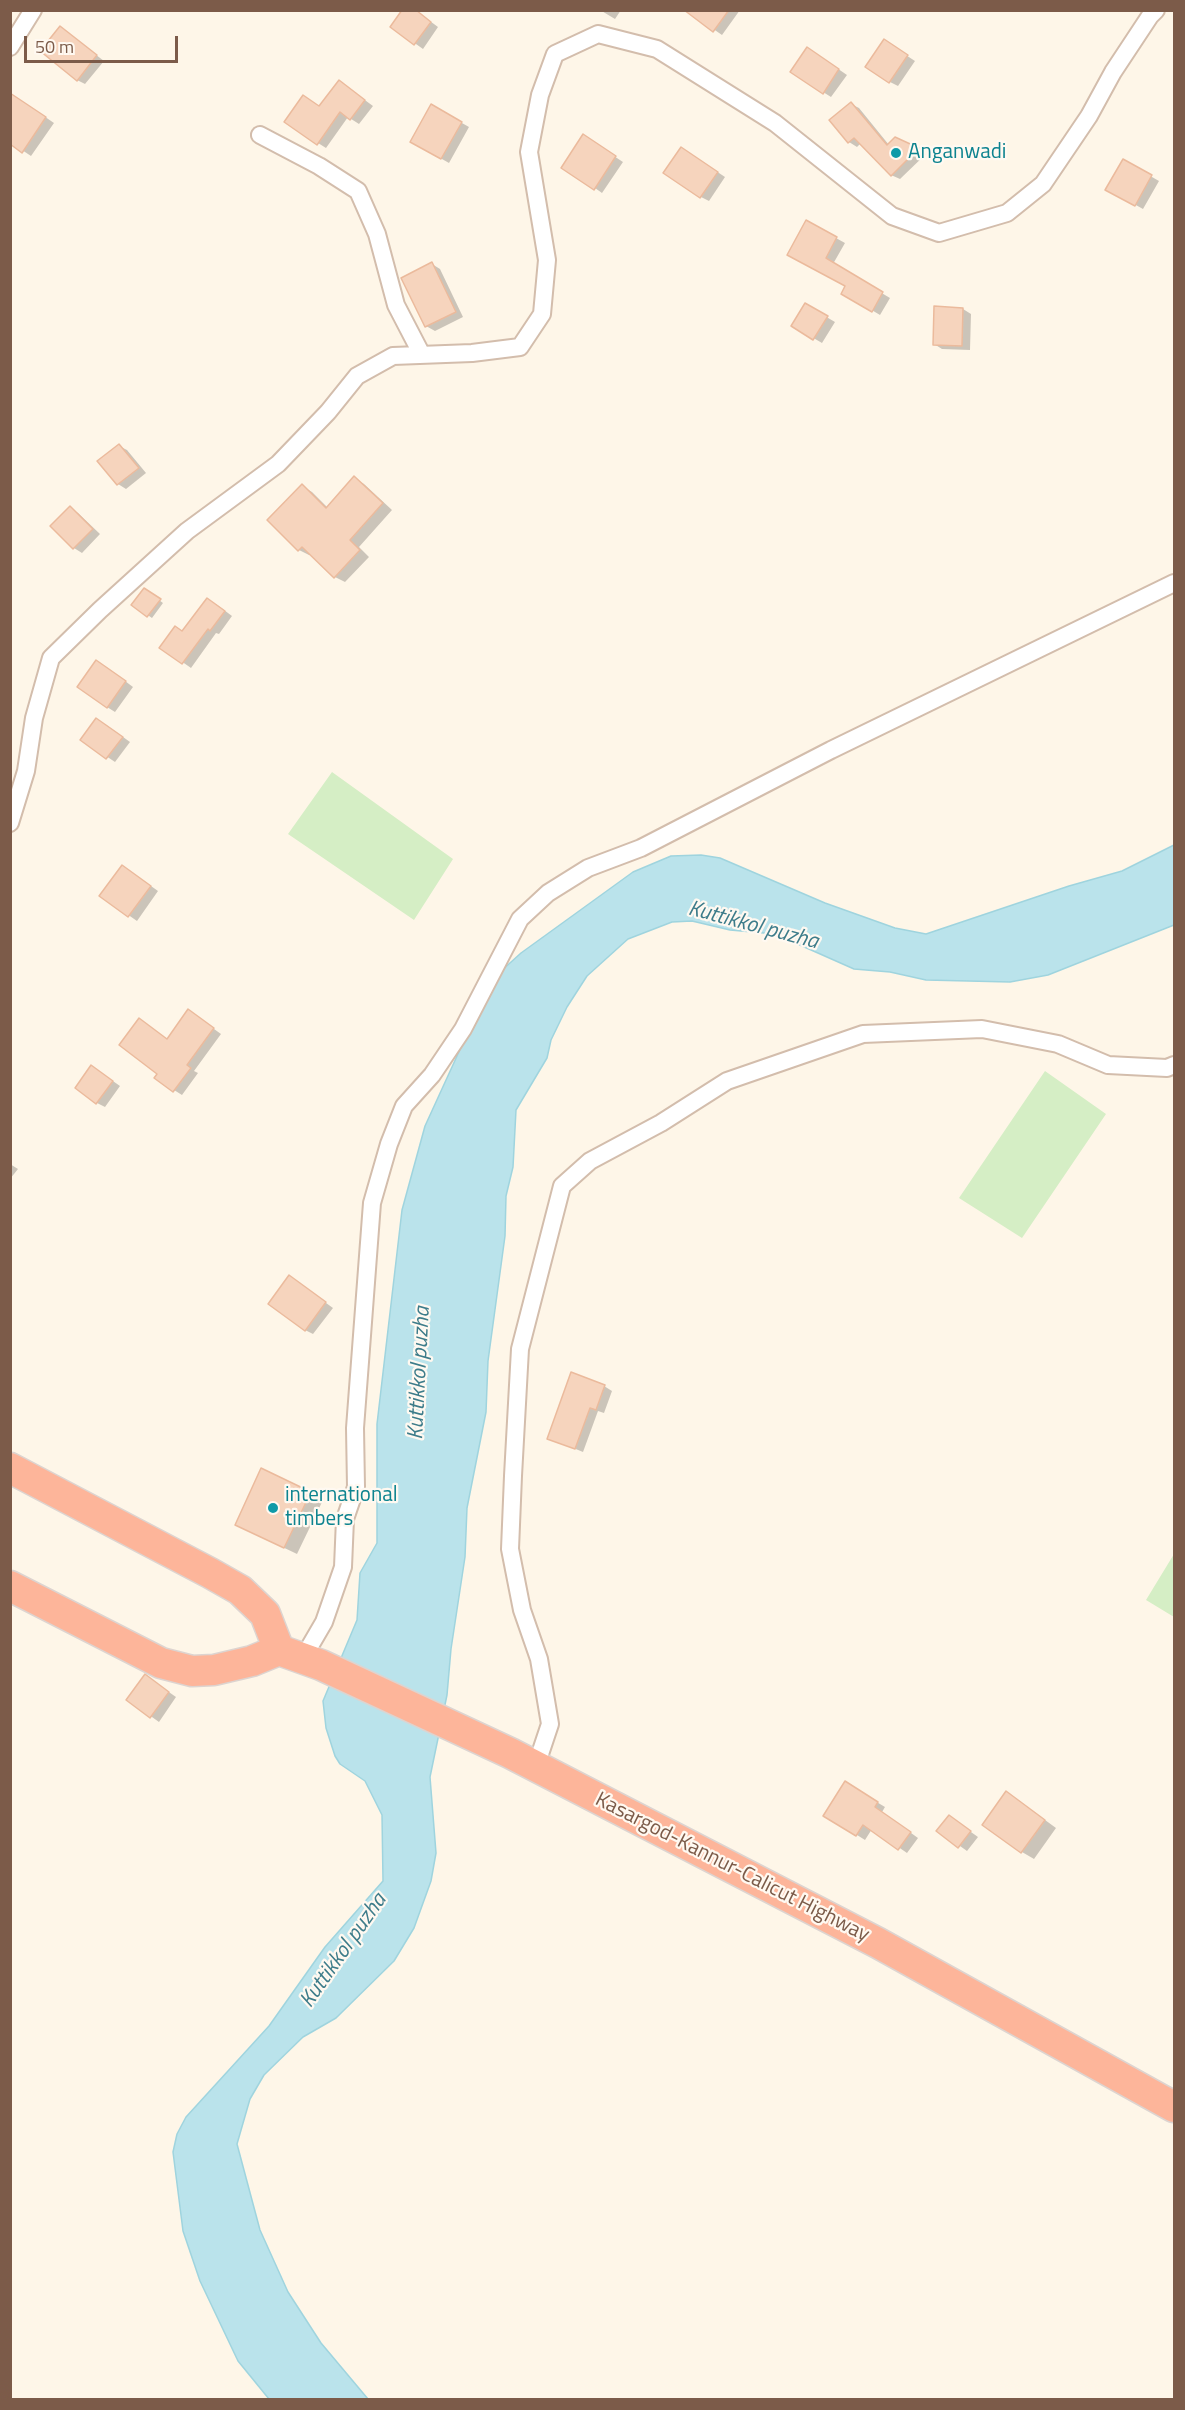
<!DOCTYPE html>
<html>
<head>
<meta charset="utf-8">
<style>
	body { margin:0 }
	#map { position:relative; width:1185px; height:2410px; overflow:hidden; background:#fef6e8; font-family:"Titillium Web",sans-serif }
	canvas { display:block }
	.frame { position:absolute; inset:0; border:12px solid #7c5b49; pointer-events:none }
	.scale { position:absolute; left:24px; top:36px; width:154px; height:27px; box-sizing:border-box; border:3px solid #7c5b49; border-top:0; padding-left:8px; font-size:18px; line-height:21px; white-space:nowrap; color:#7c5b49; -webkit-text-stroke:4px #fff9f1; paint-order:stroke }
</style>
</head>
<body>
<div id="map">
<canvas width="1185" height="2410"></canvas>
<div class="frame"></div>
<div class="scale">50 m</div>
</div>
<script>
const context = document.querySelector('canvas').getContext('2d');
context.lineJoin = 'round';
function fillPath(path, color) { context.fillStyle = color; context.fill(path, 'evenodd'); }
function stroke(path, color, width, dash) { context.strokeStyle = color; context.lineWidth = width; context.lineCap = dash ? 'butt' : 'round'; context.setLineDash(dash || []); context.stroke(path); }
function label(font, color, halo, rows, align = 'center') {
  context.font = font + ' "Titillium Web",sans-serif'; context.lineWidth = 4.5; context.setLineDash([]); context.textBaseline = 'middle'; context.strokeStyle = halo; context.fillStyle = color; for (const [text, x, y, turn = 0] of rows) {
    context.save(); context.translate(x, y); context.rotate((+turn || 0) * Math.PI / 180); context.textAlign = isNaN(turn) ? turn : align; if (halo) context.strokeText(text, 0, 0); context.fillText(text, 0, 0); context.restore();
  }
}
const green = new Path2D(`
	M332 772 453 859 414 920 288 834Z
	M1045 1071 1106 1114 1022 1238 959 1198Z
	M1174 1554V1617L1146 1600Z`);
const water = new Path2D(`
	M1174 845V925L1048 975 1010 982 926 980 890 972 854 969 775 934 730 930 692 921 672 922 628 939 587 976 567 1007 551 1040 547 1058 516 1110 513 1167 506 1196 505 1236 488 1361 486 1412 467 1508 465 1557 451 1649 447 1695 430 1777 436 1853 431 1881 414 1928 394 1961 336 2018 303 2037 264 2075 250 2099 237 2144 260 2230 288 2292 321 2343 368 2399H269L238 2361 200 2281 183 2231 173 2152 177 2134 186 2117 269 2026 325 1947 383 1881 382 1815 365 1781 340 1764 335 1756 326 1728 323 1701 357 1620 360 1573 377 1543V1424L402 1210 425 1126 484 997 500 972 521 953 633 872 671 856 701 855 720 858 825 903 895 928 926 934 1069 886 1122 871Z`);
const shadow = new Path2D(`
	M415 10 438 27 423 49 392 27Z
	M600 10H621L615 19Z
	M697 10H740L722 35 693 15Z
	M61 28 104 61 85 84 77 80Z
	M892 46 915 61 898 86 890 82Z
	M815 53 847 75 831 97 823 92Z
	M347 87 373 106 359 124 348 117 326 148 318 143 319 108Z
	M22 101 54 123 31 156 10 142Z
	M851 104 859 108 889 145 896 139 926 154 900 179 891 175 861 143 857 147 849 142Z
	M432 106 469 127 449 163 412 142Z
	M591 141 623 162 602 193 595 188Z
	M689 153 725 177 709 201 701 197Z
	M1124 161 1159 181 1143 209 1107 189Z
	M807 222 845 243 833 264 890 298 880 315 843 293 847 286 789 254Z
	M432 264 440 269 463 317 435 331 426 326Z
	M806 305 835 322 822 343 793 326Z
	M963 309 971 314 970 350 942 349 934 344Z
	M119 446 127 450 146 473 126 489 118 484 100 461Z
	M354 478 364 484 392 510 359 547 369 557 345 582 335 577 311 554 309 555 299 550 302 486 312 492 328 508Z
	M70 508 78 513 100 534 82 553 74 548 52 526Z
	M148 592 163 603 152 618 133 605Z
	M216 604 232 616 219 634 216 633 191 668 161 647 183 633Z
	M105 666 133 687 115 712 107 707Z
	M105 724 130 742 115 762 82 740Z
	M130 871 158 891 137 921 101 896Z
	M196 1016 221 1034 194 1071 198 1073 182 1095 174 1090 159 1073 147 1024 168 1040Z
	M100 1072 120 1086 105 1107 97 1103Z
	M10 1164 18 1169 10 1179Z
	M297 1282 333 1308 313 1334 305 1330Z
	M604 1386 612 1391 604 1413 598 1411 583 1452 549 1438Z
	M310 1493 323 1500 297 1554 249 1531Z
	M153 1681 176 1697 159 1722 128 1700Z
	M845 1783 885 1807 882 1812 918 1838 907 1853 872 1829 865 1840 825 1815Z
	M1019 1801 1056 1828 1034 1859 1022 1852Z
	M957 1822 978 1837 967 1851 939 1831Z`);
const building = new Path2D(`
	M402 10H416L431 22 414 45 390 27Z
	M684 10H729L713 32Z
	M60 26 97 55 77 81 40 51Z
	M884 39 908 55 889 83 865 67Z
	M807 47 839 69 823 94 790 72Z
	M339 80 365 100 350 120 340 112 317 145 284 122 303 95 319 106Z
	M10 93 46 117 22 153 10 144Z
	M851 102 887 145 895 137 919 148 891 176 854 138 848 143 829 120Z
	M431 104 462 122 441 159 410 142Z
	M583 134 616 156 594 190 561 168Z
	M681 147 718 172 700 198 663 173Z
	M1123 159 1152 175 1135 206 1105 190Z
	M806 220 837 237 826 258 883 292 872 312 841 294 845 286 787 255Z
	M432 262 456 312 425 327 401 278Z
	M805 303 828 316 813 340 791 326Z
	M934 306 963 308 962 346 933 345Z
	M119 444 139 468 117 485 97 461Z
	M354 476 383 503 350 540 360 550 334 578 302 547 298 551 267 520 302 484 326 508Z
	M70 506 93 529 73 549 50 526Z
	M144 588 161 599 147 617 131 605Z
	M207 598 225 611 210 631 208 629 182 664 159 648 175 626 182 631Z
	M96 660 126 681 107 708 77 687Z
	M96 718 123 737 106 759 80 740Z
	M122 865 151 886 128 917 99 896Z
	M188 1009 214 1028 187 1065 191 1068 173 1092 154 1078 157 1074 119 1045 139 1018 167 1039Z
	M91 1065 113 1081 96 1104 75 1088Z
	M289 1275 326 1302 305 1331 268 1304Z
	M571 1372 605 1385 596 1410 590 1408 575 1449 547 1439Z
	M261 1468 311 1492 284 1548 235 1525Z
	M145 1674 169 1692 150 1718 126 1700Z
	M845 1781 878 1802 875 1807 911 1832 898 1850 863 1825 856 1836 823 1816Z
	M1006 1791 1045 1820 1021 1853 982 1825Z
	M949 1815 971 1831 958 1848 936 1831Z`);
const street = new Path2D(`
	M10 47 33 10
	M260 135 319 166 358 191 377 234 396 305 422 355
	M10 823 26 771 34 718 51 658 100 610 187 531 278 464 328 412 357 376 393 356 472 353 520 347 542 314 547 260 529 152 540 95 555 54 598 34 657 49 775 123 892 216 939 233 1007 213 1043 184 1089 116 1113 72 1150 16 1156 10
	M303 1658 324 1622 343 1567 345 1519 356 1487 355 1428 372 1203 389 1144 404 1106 432 1075 463 1029 520 919 548 893 588 868 641 848 831 750 1174 583
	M536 1766 550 1724 539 1659 522 1610 510 1549 513 1476 520 1349 562 1186 590 1161 661 1123 727 1081 863 1034 982 1029 1058 1044 1108 1065 1167 1068 1174 1065`);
const highway = new Path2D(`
	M10 1468 210 1573 240 1590 265 1614 279 1650
	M10 1586 161 1663 192 1671 214 1670 252 1661 279 1650 321 1665 510 1753 878 1943 1174 2107`);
const markers = [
	[896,153,6,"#0f9aa8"],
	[273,1508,6,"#0f9aa8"]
];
const cultureNames = [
	["Anganwadi",908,153],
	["international",285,1496],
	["timbers",285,1520]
];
const streetNames = [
	["Kasargod-Kannur-Calicut Highway",732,1868,27]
];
const waterNames = [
	["Kuttikkol puzha",753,926,15],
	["Kuttikkol puzha",420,1373,-87],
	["Kuttikkol puzha",344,1951,-55]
];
fillPath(green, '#d5eec5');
fillPath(water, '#bae3eb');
stroke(water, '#9fd4de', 1.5);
fillPath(shadow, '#0003');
fillPath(building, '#f6d4bd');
stroke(building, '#ebba9c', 1.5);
stroke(street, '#d3bdac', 20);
stroke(highway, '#ddd4d0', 33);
stroke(street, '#fff', 16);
stroke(highway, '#fdb59a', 30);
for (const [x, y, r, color] of markers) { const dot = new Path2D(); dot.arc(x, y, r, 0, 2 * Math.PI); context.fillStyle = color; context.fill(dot); stroke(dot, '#fff9f1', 2); }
label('21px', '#0d838f', '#fff9f1', cultureNames, 'left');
label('21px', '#7c5b49', '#fff9f1', streetNames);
label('italic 22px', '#3d7c8a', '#fff9f1', waterNames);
</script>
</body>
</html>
